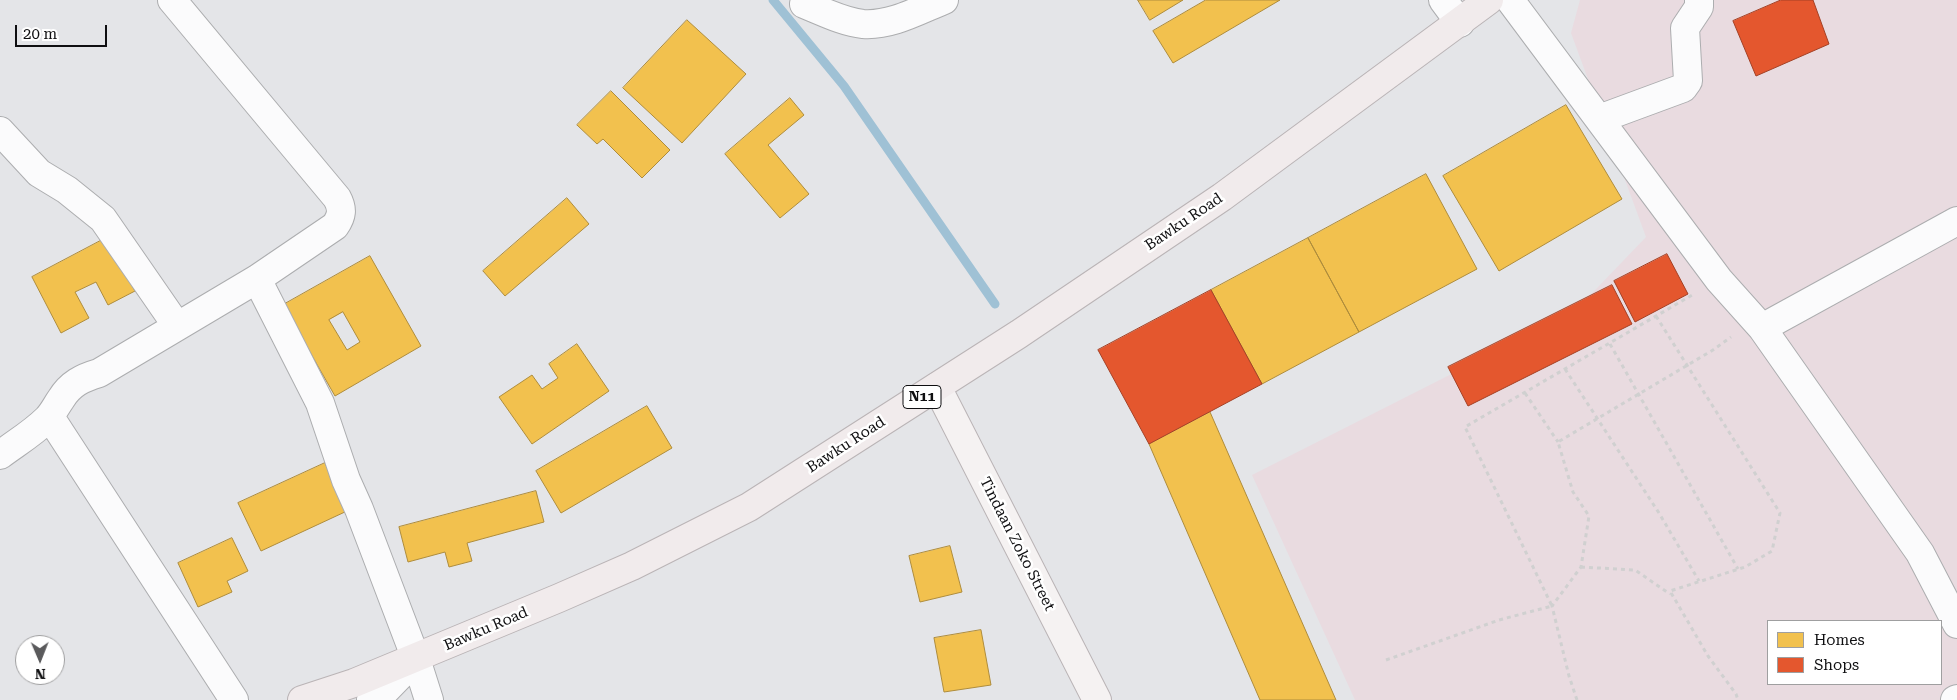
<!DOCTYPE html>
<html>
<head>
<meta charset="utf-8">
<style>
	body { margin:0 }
	#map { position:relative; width:1957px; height:700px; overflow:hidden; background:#e4e5e8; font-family:"Roboto Serif",serif }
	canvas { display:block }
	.legend { position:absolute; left:1767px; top:620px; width:175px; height:65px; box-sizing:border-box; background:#fff; border:1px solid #9f9fa0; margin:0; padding:6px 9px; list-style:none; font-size:15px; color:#0f0f11 }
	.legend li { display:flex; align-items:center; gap:10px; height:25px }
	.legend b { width:25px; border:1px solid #9f9fa0 }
	.north { position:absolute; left:15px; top:635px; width:50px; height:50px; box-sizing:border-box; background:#fff; border:1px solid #9f9fa0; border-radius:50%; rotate:179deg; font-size:14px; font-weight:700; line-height:20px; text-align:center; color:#0f0f11 }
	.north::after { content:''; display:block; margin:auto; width:18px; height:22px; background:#5a5a5c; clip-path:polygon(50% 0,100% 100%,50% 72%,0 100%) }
	.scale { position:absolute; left:15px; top:25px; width:92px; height:22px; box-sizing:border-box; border:2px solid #0f0f11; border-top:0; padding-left:6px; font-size:15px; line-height:18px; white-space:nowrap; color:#0f0f11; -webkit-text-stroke:4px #fff; paint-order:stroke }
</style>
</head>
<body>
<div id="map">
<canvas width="1957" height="700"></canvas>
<ul class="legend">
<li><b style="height:14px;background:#f2c14e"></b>Homes</li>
<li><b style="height:14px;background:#e4572e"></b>Shops</li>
</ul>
<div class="north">N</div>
<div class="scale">20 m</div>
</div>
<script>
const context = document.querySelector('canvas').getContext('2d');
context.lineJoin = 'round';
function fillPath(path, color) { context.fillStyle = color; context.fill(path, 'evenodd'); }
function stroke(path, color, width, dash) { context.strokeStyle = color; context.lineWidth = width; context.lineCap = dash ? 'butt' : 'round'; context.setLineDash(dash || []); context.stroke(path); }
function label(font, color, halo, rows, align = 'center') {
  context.font = font + ' "Roboto Serif",serif'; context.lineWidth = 5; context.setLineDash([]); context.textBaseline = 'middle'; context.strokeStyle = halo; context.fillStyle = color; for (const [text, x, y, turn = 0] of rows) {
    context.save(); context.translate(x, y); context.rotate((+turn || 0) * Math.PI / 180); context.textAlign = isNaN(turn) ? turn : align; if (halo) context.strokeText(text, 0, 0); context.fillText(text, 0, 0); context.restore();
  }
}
const commercial = new Path2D(`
	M1580 0H1957V700H1355L1252 475 1574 312 1646 237 1571 33ZM1768 621H1941V684H1768Z`);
const homes = new Path2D(`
	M1138 0H1183L1150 20Z
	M1206 0H1280L1173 63 1153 31Z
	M687 20 746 74 682 143 623 88Z
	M611 91 670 150 642 178 603 139 597 144 577 125Z
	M790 98 804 115 768 145 809 194 780 218 725 154Z
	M1566 105 1622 199 1499 271 1443 176Z
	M1426 174 1477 269 1359 332 1308 238Z
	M567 198 589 224 505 296 483 271Z
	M106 238 135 291 108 305 96 282 75 292 89 318 61 333 32 277Z
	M1308 238 1359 332 1262 384 1211 290Z
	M370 256 421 346 335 396 283 305ZM343 312 360 342 347 350 329 320Z
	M577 344 609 391 532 444 499 397 532 375 542 389 558 378 549 364Z
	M647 406 672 448 561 513 536 471Z
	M1210 412 1336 700H1260L1149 444Z
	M325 463 347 511 261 551 238 503Z
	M536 491 544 522 467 543 472 561 449 567 445 552 408 562 399 527Z
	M232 538 248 571 227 581 232 592 198 607 178 563Z
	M950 546 962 592 920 602 909 556Z
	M981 630 991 685 944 692 934 638Z`);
const shops = new Path2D(`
	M1781 0H1813L1829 44 1756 76 1733 21Z
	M1667 254 1688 294 1635 322 1614 281Z
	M1612 285 1632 324 1468 406 1448 367Z
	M1211 290 1262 384 1149 444 1098 350Z`);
const stream = new Path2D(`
	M773 0 844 86 995 304`);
const path = new Path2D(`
	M1656 316 1780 513 1772 551 1745 567 1670 591 1708 656 1736 694 1738 700
	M1610 344 1738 569
	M1565 369 1659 513 1699 581
	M1525 393 1558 442
	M1581 567 1635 570 1670 594
	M1386 660 1499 620 1552 606 1465 427 1694 294
	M1577 700 1569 676 1552 606 1581 567 1589 516 1573 492 1558 442 1713 350 1731 337`);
const minor = new Path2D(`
	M1443 0 1460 23
	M1510 0 1719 280 1762 328 1920 553 1957 624
	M804 4C822 11 843 22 863 24 891 26 919 10 944 0
	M1599 119 1683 88 1688 81 1685 28 1699 7V0
	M0 131 39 173 67 190 103 219 177 326
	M257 279 320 403 346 480 359 509 416 659 429 700
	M1762 328 1957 221
	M50 417 234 700
	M0 455C16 443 33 433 47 419 53 413 56 406 61 399 70 384 82 378 99 373L257 279 335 226C342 216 343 209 337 198L172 0
	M371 700 380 696 416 659
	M1955 700 1957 699`);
const major = new Path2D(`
	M937 387 1097 700`);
const highway = new Path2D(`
	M302 700 354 683 559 598 632 566 749 507 1019 334 1222 197 1489 0`);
const shields = [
	[922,397,38]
];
const shieldNames = [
	["N11",922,397]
];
const streetNames = [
	["Bawku Road",1184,222,-34],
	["Bawku Road",846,445,-33],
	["Tindaan Zoko Street",1017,544,63],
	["Bawku Road",486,629,-23]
];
fillPath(commercial, '#e9dbe0');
fillPath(homes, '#f2c14e');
stroke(homes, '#ae8c3c', 1);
fillPath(shops, '#e4572e');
stroke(shops, '#a44125', 1);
stroke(stream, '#9fc1d5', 9);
stroke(minor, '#acadaf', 30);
stroke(major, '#bab4b6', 30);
stroke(highway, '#bab4b6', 30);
stroke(path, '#d0d0d0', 3, [4, 4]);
stroke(minor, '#fbfbfc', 28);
stroke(major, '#f5f2f2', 28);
stroke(highway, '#f1ebec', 28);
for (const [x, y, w] of shields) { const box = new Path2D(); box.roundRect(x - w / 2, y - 11.5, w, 23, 4); context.fillStyle = '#fff'; context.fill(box); stroke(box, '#0f0f11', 1); }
label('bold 14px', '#0f0f11', null, shieldNames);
label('15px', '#0f0f11', '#fff', streetNames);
</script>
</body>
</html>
